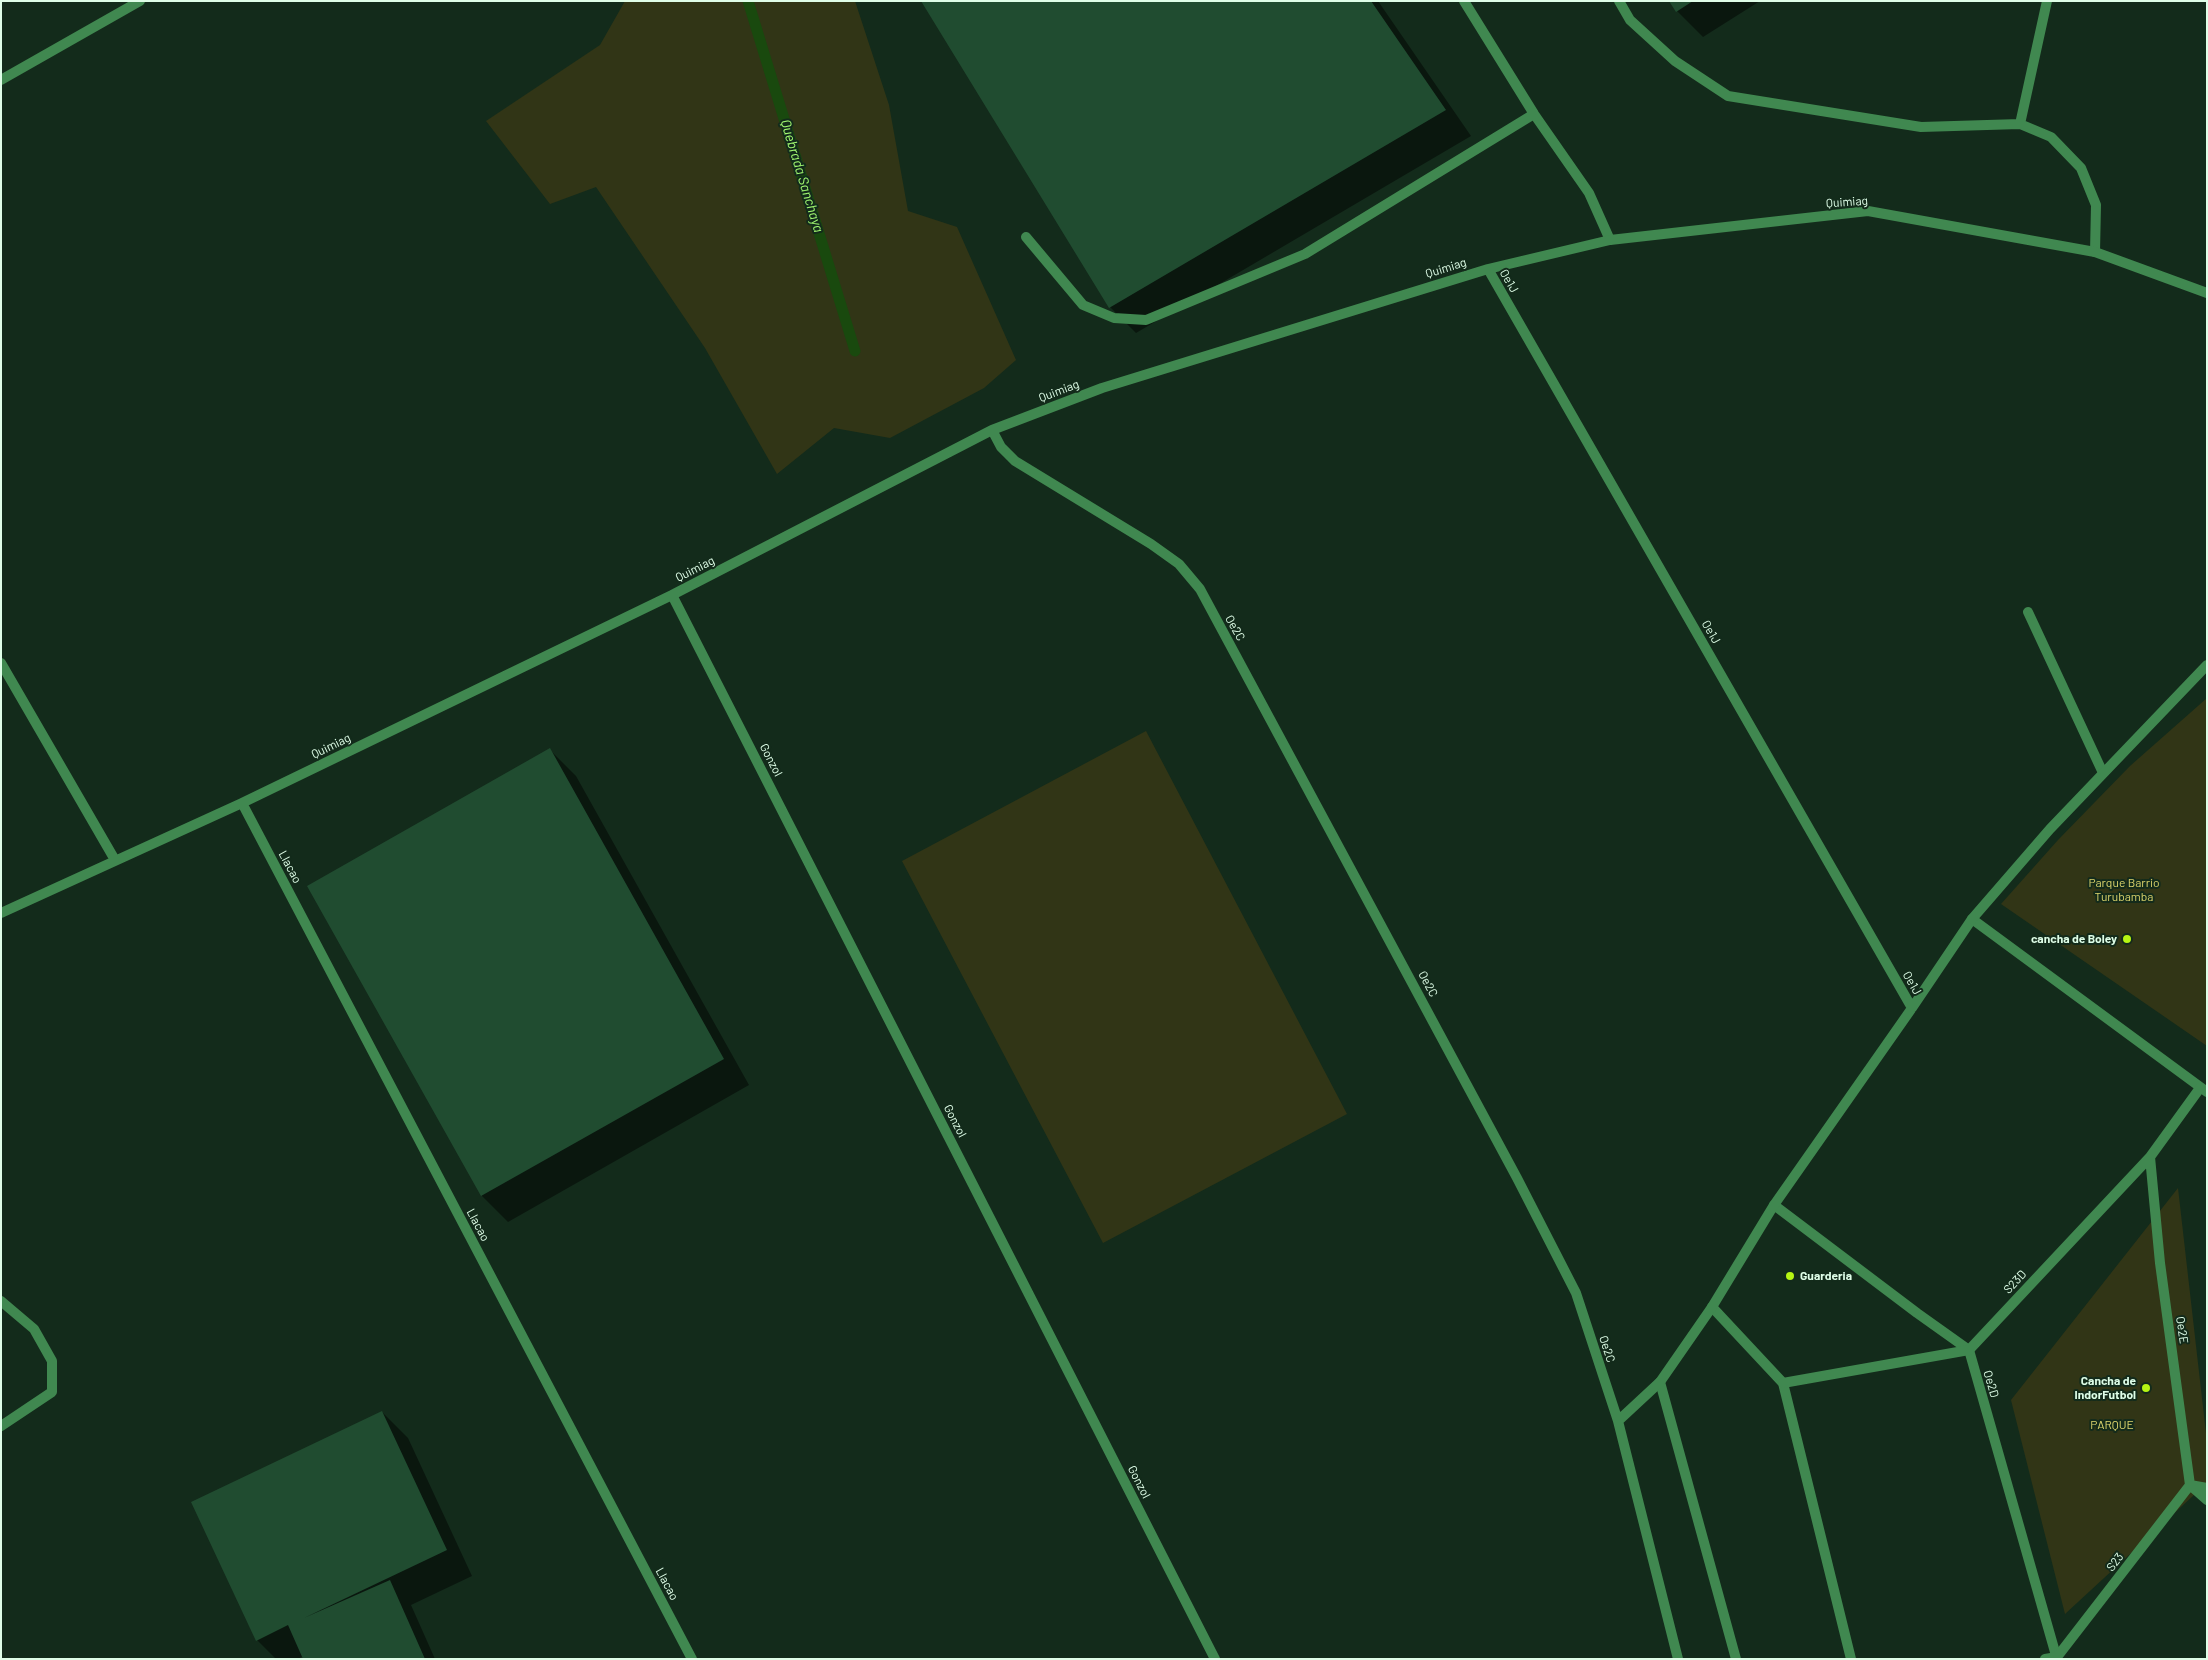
<!DOCTYPE html>
<html>
<head>
<meta charset="utf-8">
<style>
	body { margin:0 }
	#map { position:relative; width:2208px; height:1660px; overflow:hidden; background:#132b1b; font-family:Barlow,sans-serif }
	canvas { display:block }
	.frame { position:absolute; inset:0; border:2px solid #dffee8; pointer-events:none }
</style>
</head>
<body>
<div id="map">
<canvas width="2208" height="1660"></canvas>
<div class="frame"></div>
</div>
<script>
const context = document.querySelector('canvas').getContext('2d');
context.lineJoin = 'round';
function fillPath(path, color) { context.fillStyle = color; context.fill(path, 'evenodd'); }
function stroke(path, color, width, dash) { context.strokeStyle = color; context.lineWidth = width; context.lineCap = dash ? 'butt' : 'round'; context.setLineDash(dash || []); context.stroke(path); }
function label(font, color, halo, rows, align = 'center') {
  context.font = font + ' Barlow,sans-serif'; context.lineWidth = 4; context.setLineDash([]); context.textBaseline = 'middle'; context.strokeStyle = halo; context.fillStyle = color; for (const [text, x, y, turn = 0] of rows) {
    context.save(); context.translate(x, y); context.rotate((+turn || 0) * Math.PI / 180); context.textAlign = isNaN(turn) ? turn : align; if (halo) context.strokeText(text, 0, 0); context.fillText(text, 0, 0); context.restore();
  }
}
const green = new Path2D(`
	M625 1H855L889 105 908 211 957 227 1016 360 984 388 890 438 834 428 777 474 705 348 596 187 550 204 486 121 600 45Z
	M2207 698V1046L2001 904 2058 840 2130 766Z
	M1146 731 1347 1114 1103 1243 902 861Z
	M2178 1188 2207 1442V1483L2065 1614 2011 1400Z`);
const shadow = new Path2D(`
	M923 1H1378L1471 136 1136 333 1110 307Z
	M1671 1H1760L1703 37 1677 11Z
	M550 750 576 776 749 1085 508 1222 482 1196 309 886Z
	M382 1412 408 1438 472 1576 411 1605 435 1659H304L303 1656 298 1659H276L257 1640Z`);
const stream = new Path2D(`
	M748 1 855 351`);
const building = new Path2D(`
	M921 1H1371L1446 110 1109 308Z
	M1669 1H1693L1676 12Z
	M550 748 724 1059 481 1196 307 886Z
	M382 1411 447 1550 304 1618 390 1580 425 1659H303L288 1625 256 1641 191 1502Z`);
const service = new Path2D(`
	M1464 1 1534 114 1589 193 1610 240
	M1619 1 1630 20 1675 61 1728 96 1921 127 2020 124 2051 137 2081 168 2096 205 2095 252
	M1 80 140 1
	M2020 124 2047 1
	M1026 237 1083 305 1114 318 1146 320 1305 254 1534 114
	M2028 612 2103 773
	M1972 919 2207 1092
	M1774 1205 1917 1313 1969 1350 2057 1659
	M1 1301 34 1329 52 1361V1392L1 1426
	M1712 1307 1783 1383 1851 1659
	M1660 1382 1736 1659`);
const pedestrian = new Path2D(`
	M2150 1157 2160 1263 2190 1485 2207 1500
	M1783 1383 1969 1350 2150 1157 2200 1088
	M2045 1659 2057 1657 2190 1485 2207 1488`);
const minor = new Path2D(`
	M1488 269 1912 1008
	M992 430 1001 447 1015 461 1151 544 1179 564 1200 589 1517 1178 1576 1293 1618 1421 1678 1659
	M672 595 1215 1659
	M1 663 115 860
	M242 803 692 1659
	M1 913 242 803 672 595 992 430 1102 388 1488 269 1610 240 1868 211 2095 252 2207 293
	M1618 1421 1660 1382 1712 1307 1774 1205 1912 1008 1972 919 2050 829 2207 665`);
const markers = [
	[2127,939,5,"#b6f513"],
	[1790,1276,5,"#b6f513"],
	[2146,1388,5,"#b6f513"]
];
const streetNames = [
	["Quimiag",1847,202,-4],
	["Quimiag",1446,268,-17],
	["Oe1J",1509,281,60],
	["Quimiag",1059,391,-21],
	["Quimiag",695,569,-27],
	["Oe2C",1235,628,61],
	["Oe1J",1711,632,60],
	["Quimiag",331,746,-26],
	["Gonzol",771,760,63],
	["Llacao",290,867,62],
	["Oe1J",1912,983,60],
	["Oe2C",1428,984,62],
	["Gonzol",955,1121,63],
	["Llacao",478,1225,62],
	["S23D",2015,1282,-47],
	["Oe2E",2182,1330,82],
	["Oe2C",1607,1349,72],
	["Oe2D",1991,1384,74],
	["Gonzol",1139,1482,63],
	["S23",2115,1562,-52],
	["Llacao",667,1584,62]
];
const parkNames = [
	["Parque Barrio",2124,883],
	["Turubamba",2124,897],
	["PARQUE",2112,1425]
];
const poiNames = [
	["cancha de Boley",2117,939],
	["Guarderia",1800,1276,"left"],
	["Cancha de",2136,1381],
	["IndorFutbol",2136,1395]
];
const waterNames = [
	["Quebrada Sanchaya",802,176,73]
];
fillPath(green, '#313516');
fillPath(shadow, '#0007');
stroke(stream, '#19490e', 11);
fillPath(building, '#204c30');
stroke(service, '#408850', 10);
stroke(pedestrian, '#408850', 10);
stroke(minor, '#408850', 10);
for (const [x, y, r, color] of markers) { const dot = new Path2D(); dot.arc(x, y, r, 0, 2 * Math.PI); context.fillStyle = color; context.fill(dot); stroke(dot, '#132b1b', 2); }
label('12px', '#dffee8', '#132b1b', streetNames);
label('12px', '#dcd46c', '#132b1b', parkNames);
label('bold 12px', '#dffee8', '#132b1b', poiNames, 'right');
label('italic 14px', '#a2f971', '#132b1b', waterNames);
</script>
</body>
</html>
